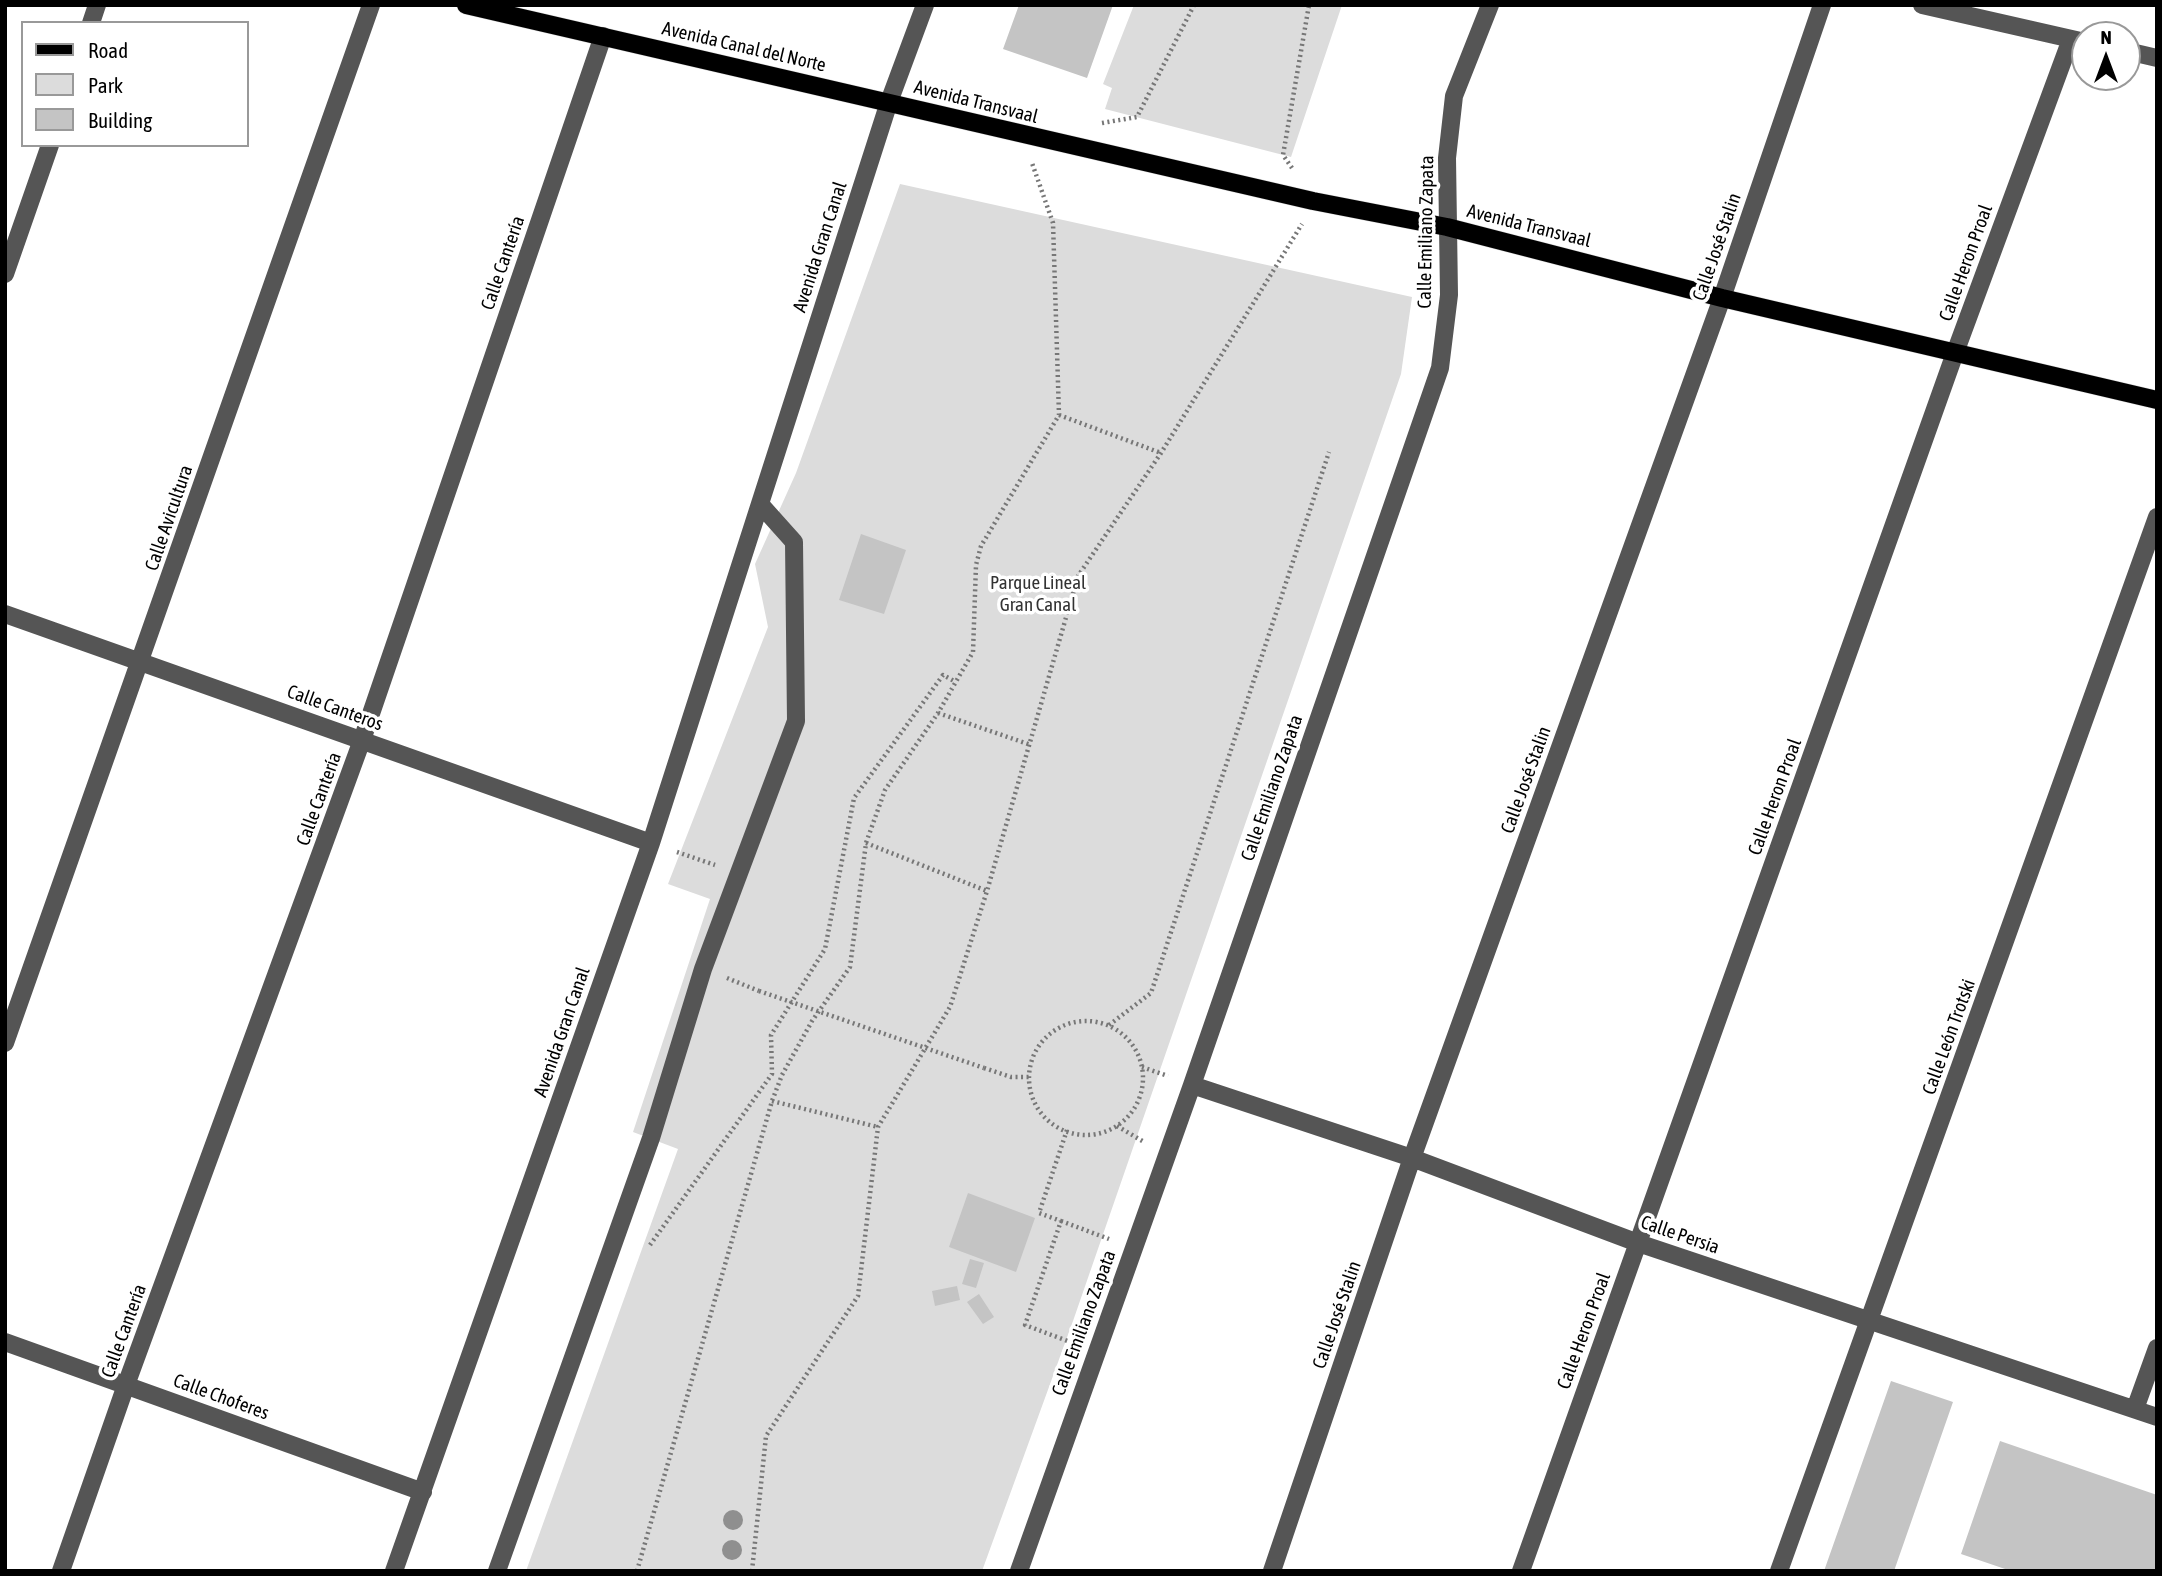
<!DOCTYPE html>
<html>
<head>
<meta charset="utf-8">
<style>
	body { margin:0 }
	#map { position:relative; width:2162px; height:1576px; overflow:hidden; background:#fff; font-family:"Asap Condensed",sans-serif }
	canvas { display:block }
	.frame { position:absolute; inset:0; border:7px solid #000; pointer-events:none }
	.legend { position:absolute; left:21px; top:21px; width:228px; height:126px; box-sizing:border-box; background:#fff; border:2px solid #999; margin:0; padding:9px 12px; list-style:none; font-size:21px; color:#000 }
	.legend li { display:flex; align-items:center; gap:14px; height:35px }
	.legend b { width:35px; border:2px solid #999 }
	.north { position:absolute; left:2071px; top:21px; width:70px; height:70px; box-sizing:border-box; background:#fff; border:2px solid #999; border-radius:50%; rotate:0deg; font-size:19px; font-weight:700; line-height:28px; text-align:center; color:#000 }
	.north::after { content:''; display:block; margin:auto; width:24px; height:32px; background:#000; clip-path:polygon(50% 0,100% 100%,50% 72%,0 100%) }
</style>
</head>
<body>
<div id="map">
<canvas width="2162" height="1576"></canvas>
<div class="frame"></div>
<ul class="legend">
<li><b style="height:9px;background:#000"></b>Road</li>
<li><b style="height:19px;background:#dcdcdc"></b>Park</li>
<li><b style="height:19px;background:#c4c4c4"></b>Building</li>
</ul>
<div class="north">N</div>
</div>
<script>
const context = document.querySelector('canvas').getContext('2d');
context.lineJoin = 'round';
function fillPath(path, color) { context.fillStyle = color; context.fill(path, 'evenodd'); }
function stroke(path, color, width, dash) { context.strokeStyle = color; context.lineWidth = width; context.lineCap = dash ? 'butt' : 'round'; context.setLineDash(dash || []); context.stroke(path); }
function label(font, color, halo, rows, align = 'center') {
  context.font = font + ' "Asap Condensed",sans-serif'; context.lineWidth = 7; context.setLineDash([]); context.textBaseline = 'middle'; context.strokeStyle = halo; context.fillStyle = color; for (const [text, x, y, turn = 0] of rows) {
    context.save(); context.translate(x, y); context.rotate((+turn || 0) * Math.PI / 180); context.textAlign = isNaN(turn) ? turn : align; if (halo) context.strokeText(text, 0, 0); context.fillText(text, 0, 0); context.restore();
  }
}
const green = new Path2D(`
	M1134 5H1342L1291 157 1105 109 1112 88 1103 84Z
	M900 184 1412 297 1401 374 1073 1321 982 1571H526L678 1149 633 1132 710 899 668 884 768 627 755 564 796 473Z`);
const building = new Path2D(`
	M1019 5H1113L1087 78 1003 49Z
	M861 534 906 550 884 614 839 600Z
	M968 1193 1035 1218 1016 1272 949 1247Z
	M970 1259 984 1263 976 1288 962 1284Z
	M957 1286 960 1300 935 1306 932 1291Z
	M979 1294 994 1317 983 1324 967 1302Z
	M1891 1381 1953 1402 1894 1571H1824Z
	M2000 1441 2157 1495V1571H2011L1961 1554Z`);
const path = new Path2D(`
	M1102 123 1137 117 1194 5
	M1292 168 1283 155 1309 5
	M1059 415 1161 453
	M938 713 1031 745
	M866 843 987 891
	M677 852 715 865
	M727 978 759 991
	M1029 1078a57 57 0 1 1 114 0a57 57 0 1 1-114 0Z
	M1109 1025 1151 993 1329 452
	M1142 1067 1168 1076
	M984 1068 1011 1077H1029
	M772 1101 878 1127
	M1117 1126 1144 1142
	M1067 1130 1039 1213 1061 1221 1025 1325 1073 1343
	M1061 1221 1109 1239
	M650 1245 772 1074 771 1035 825 949 854 798 943 675 956 682
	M637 1571 772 1101 782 1075 812 1021 850 967 866 843 885 790 938 713 973 652 976 565 981 546 1059 415 1053 223 1032 163
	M752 1571 766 1436 858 1296 878 1127 950 1007 987 891 1078 576 1161 453 1302 224`);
const minor = new Path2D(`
	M1922 5 2085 42
	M91 23 97 5
	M2127 51 2157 58
	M5 274 50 145
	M5 614 651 843
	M5 1043 371 5
	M1192 1085 1412 1158 1638 1243 2157 1417
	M5 1342 423 1492
	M2135 1409 2157 1348
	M61 1571 126 1385 362 740 603 36
	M394 1571 651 843 889 102 925 5
	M497 1571 651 1138 703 969 796 721 794 542 760 504
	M1019 1571 1192 1085 1440 368 1449 295 1447 158 1454 96 1490 5
	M1272 1571 1412 1158 1722 298 1822 5
	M1521 1571 1955 353 2071 39
	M1779 1571 2157 517`);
const major = new Path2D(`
	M466 5 1313 201 1447 227 1722 298 2157 400`);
const pathBridge = new Path2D(`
	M759 991 984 1068`);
const trees = [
	[733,1520],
	[732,1550]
];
const streetNames = [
	["Avenida Canal del Norte",744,47,13],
	["Avenida Transvaal",976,102,14],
	["Avenida Transvaal",1529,226,14],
	["Calle Emiliano Zapata",1426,232,-89],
	["Avenida Gran Canal",820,247,-72],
	["Calle José Stalin",1717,247,-71],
	["Calle Cantería",503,263,-71],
	["Calle Heron Proal",1966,263,-70],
	["Calle Avicultura",169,518,-71],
	["Calle Canteros",335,708,20],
	["Calle José Stalin",1526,780,-70],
	["Calle Emiliano Zapata",1272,788,-71],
	["Calle Heron Proal",1775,797,-70],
	["Calle Cantería",319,799,-70],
	["Avenida Gran Canal",562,1032,-71],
	["Calle León Trotski",1949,1037,-70],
	["Calle Persia",1680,1235,19],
	["Calle José Stalin",1337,1315,-71],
	["Calle Emiliano Zapata",1084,1323,-70],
	["Calle Cantería",124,1331,-70],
	["Calle Heron Proal",1584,1331,-70],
	["Calle Choferes",221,1397,20]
];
const parkNames = [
	["Parque Lineal",1038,583],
	["Gran Canal",1038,605]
];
fillPath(green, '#dcdcdc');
fillPath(building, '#c4c4c4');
stroke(major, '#dbdbdb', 19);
stroke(path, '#777', 4.5, [2, 3.5]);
stroke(minor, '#555', 18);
stroke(major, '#000', 18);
stroke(pathBridge, '#777', 4.5, [2, 3.5]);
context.fillStyle = '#8f8f8f';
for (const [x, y] of trees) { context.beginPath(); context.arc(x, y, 10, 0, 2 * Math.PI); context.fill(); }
label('19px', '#000', '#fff', streetNames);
label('19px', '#333', '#fff', parkNames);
</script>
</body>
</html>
